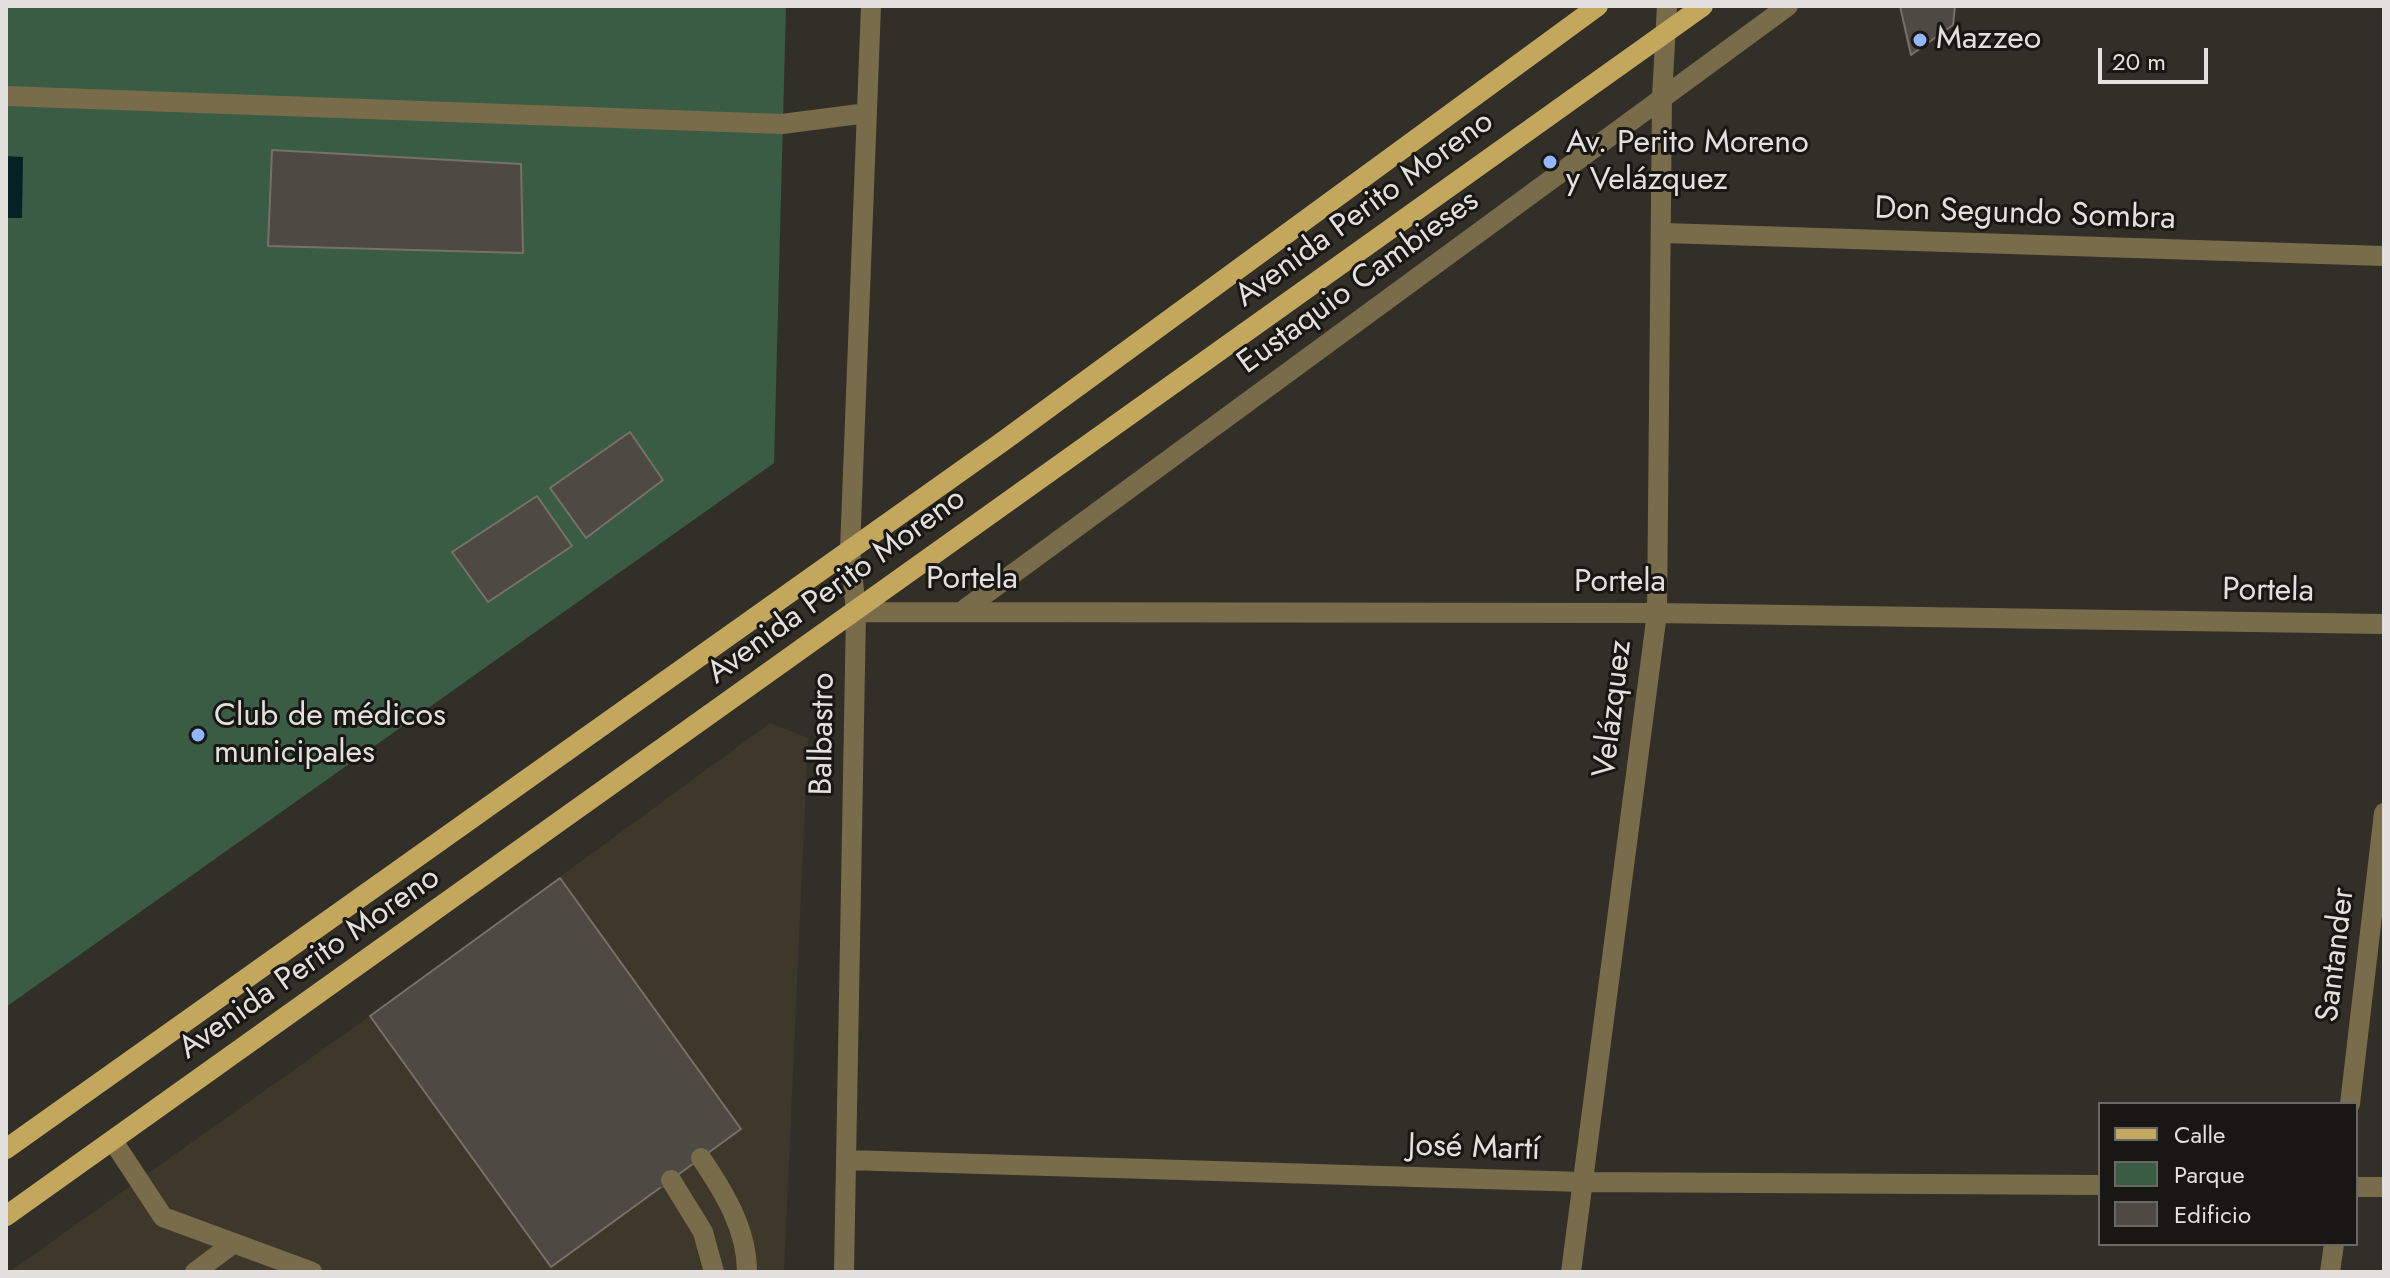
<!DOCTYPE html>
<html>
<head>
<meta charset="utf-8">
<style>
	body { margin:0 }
	#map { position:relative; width:2390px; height:1278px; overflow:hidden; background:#322f28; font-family:Jost,sans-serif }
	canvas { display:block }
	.frame { position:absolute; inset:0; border:8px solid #e3e1dd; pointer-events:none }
	.legend { position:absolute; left:2098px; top:1102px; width:260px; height:144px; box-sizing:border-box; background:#181714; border:2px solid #696864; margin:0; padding:10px 14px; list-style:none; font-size:24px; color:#e3e1dd }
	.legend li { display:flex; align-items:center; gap:16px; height:40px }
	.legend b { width:40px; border:2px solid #696864 }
	.scale { position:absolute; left:2098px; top:48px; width:110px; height:36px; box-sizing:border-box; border:4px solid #e3e1dd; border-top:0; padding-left:10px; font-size:24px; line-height:28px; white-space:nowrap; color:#e3e1dd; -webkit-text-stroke:6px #181714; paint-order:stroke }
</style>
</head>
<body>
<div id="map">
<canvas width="2390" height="1278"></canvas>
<div class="frame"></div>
<ul class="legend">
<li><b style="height:10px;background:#c2a75d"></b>Calle</li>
<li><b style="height:22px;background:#3a5c45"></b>Parque</li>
<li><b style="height:22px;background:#4e4a43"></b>Edificio</li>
</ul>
<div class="scale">20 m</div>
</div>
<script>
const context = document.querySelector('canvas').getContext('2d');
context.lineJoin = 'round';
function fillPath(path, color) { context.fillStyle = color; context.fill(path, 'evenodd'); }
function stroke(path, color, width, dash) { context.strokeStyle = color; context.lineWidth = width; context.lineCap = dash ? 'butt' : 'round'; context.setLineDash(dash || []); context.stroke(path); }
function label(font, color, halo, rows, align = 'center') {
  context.font = font + ' Jost,sans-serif'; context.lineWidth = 6; context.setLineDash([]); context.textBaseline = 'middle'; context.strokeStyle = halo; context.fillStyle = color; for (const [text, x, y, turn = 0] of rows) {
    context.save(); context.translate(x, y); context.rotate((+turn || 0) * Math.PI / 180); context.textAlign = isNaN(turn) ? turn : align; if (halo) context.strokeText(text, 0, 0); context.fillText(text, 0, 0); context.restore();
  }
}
const built = new Path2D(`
	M770 723 808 738 784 1272H9L370 1016Z`);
const green = new Path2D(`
	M6 6H786L774 463 6 1007Z`);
const water = new Path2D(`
	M6 156 23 157 22 218H6Z`);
const building = new Path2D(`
	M1900 6H1955L1953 25 1911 55Z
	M272 150 521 164 523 253 268 246Z
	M630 432 663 480 586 538 550 488Z
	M537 496 572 546 488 602 452 552Z
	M560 878 741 1129 551 1267 370 1016Z`);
const minorTunnel = new Path2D(`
	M671 1180 643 1172 602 1192 573 1196 544 1177 461 1066 453 1033 463 1009 500 984 529 972 553 971 570 986 701 1158`);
const minor = new Path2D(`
	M6 96 782 124 867 113
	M1664 233 2384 256
	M965 609 1788 6
	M856 612 1657 613 2384 624
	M2350 1104 2384 813
	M113 1141 163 1217 312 1272
	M701 1158C724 1192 747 1229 747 1272
	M847 1160 1583 1182 2100 1185
	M671 1180 703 1232 714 1272
	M2356 1187H2384
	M195 1272 234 1243
	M844 1272 856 612 850 550 871 6
	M1571 1272 1657 613 1662 97 1667 6
	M2330 1272 2334 1244`);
const major = new Path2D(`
	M6 1149 1002 442 1598 6
	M6 1216 1703 6`);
const markers = [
	[1920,40,8,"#92b7fd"],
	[1550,162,8,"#92b7fd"],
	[198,735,8,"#92b7fd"]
];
const poiNames = [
	["Mazzeo",1936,40],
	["Av. Perito Moreno",1566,144],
	["y Velázquez",1566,181],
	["Club de médicos",214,717],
	["municipales",214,754]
];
const streetNames = [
	["Avenida Perito Moreno",1365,210,-36],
	["Don Segundo Sombra",2025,215,2],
	["Eustaquio Cambieses",1359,283,-36],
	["Portela",972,580],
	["Portela",1620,583],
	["Avenida Perito Moreno",837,587,-36],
	["Portela",2268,592,1],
	["Velázquez",1614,709,-83],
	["Balbastro",824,734,-89],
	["Santander",2337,955,-83],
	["Avenida Perito Moreno",310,964,-35],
	["José Martí",1474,1149,2]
];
fillPath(built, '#3e382b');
fillPath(green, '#3a5c45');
fillPath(water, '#062126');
fillPath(building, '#4e4a43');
stroke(building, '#76726a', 2);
stroke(minorTunnel, '#4d4a43', 20, [20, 10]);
stroke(minor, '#796c4a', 20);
stroke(major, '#c2a75d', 20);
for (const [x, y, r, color] of markers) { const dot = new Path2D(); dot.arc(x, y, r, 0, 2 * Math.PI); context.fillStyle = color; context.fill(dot); stroke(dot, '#181714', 3); }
label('32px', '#e3e1dd', '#181714', poiNames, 'left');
label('32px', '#e3e1dd', '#181714', streetNames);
</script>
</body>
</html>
